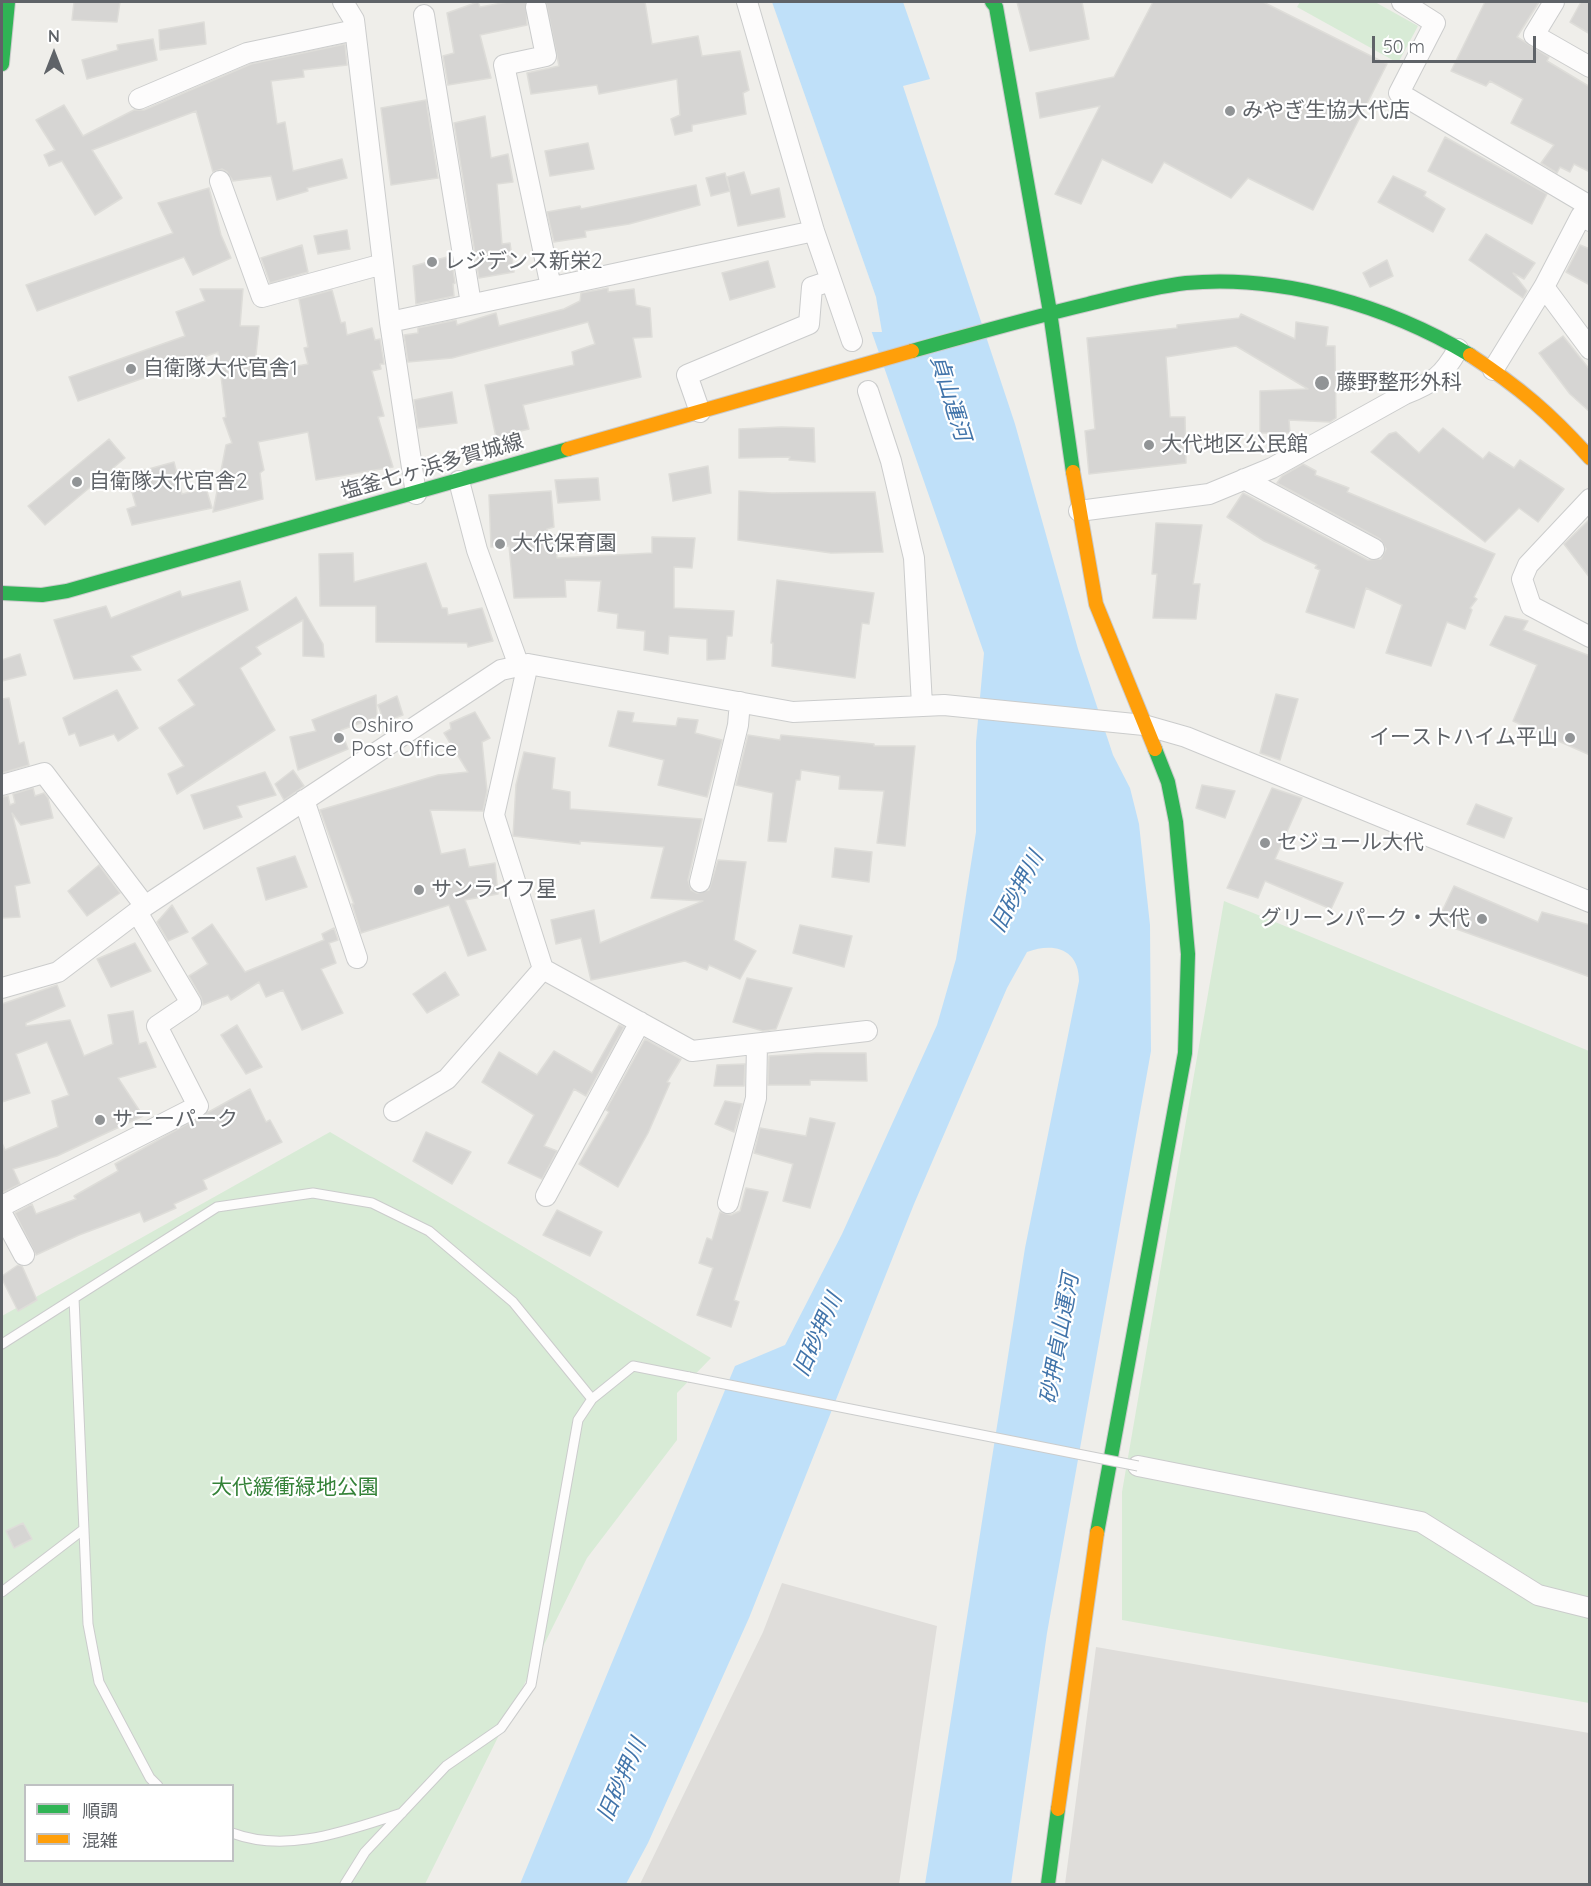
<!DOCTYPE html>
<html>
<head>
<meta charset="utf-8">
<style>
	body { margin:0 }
	#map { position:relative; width:1591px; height:1886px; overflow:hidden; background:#efeeea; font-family:Quicksand,"Noto Sans JP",sans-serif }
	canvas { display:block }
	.frame { position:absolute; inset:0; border:3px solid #5f6368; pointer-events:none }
	.legend { position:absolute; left:24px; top:1784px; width:210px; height:78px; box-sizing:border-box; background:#fff; border:2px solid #bfc1c3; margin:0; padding:8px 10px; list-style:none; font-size:18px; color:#5f6368 }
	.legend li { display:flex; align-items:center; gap:12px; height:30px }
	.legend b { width:30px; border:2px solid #bfc1c3 }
	.north { position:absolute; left:24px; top:24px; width:60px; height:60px; -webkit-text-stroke:4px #fff; paint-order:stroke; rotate:0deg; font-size:16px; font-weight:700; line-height:24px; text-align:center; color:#5f6368 }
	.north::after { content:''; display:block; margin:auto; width:21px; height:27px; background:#5f6368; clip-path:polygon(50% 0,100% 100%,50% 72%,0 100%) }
	.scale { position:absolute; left:1372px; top:36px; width:164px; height:27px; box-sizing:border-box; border:3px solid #5f6368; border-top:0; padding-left:8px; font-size:18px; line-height:21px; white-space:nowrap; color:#5f6368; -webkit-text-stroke:4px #fff; paint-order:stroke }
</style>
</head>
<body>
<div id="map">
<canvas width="1591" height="1886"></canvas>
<div class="frame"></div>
<ul class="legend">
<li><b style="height:8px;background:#30b455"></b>順調</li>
<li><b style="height:8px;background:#ff9f0a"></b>混雑</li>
</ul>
<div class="north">N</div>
<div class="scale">50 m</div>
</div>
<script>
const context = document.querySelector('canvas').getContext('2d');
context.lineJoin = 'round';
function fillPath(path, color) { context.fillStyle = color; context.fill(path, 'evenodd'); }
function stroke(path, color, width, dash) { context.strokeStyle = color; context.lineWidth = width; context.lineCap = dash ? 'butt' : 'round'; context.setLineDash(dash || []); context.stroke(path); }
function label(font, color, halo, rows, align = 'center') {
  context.font = font + ' Quicksand,"Noto Sans JP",sans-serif'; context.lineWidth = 4.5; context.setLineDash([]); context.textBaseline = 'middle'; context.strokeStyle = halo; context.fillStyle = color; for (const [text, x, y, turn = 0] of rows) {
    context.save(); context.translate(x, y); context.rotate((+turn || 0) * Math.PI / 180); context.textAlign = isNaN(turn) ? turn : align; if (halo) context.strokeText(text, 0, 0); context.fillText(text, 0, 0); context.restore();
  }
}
const industrial = new Path2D(`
	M782 1583 937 1626 899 1884H640L763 1632Z
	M1096 1647 1589 1733V1884H1065Z`);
const green = new Path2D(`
	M1300 2H1375L1418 26 1398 63 1297 7Z
	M1224 901 1589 1051V1703L1122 1620V1492Z
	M330 1132 711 1358 677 1393V1440L587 1558 425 1884H2V1316ZM26 1786H232V1860H26Z`);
const water = new Path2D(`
	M771 2H903L930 79 903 86 1015 424 1078 649 1113 755 1130 788 1139 824 1150 925 1151 1051 1047 1633 1011 1884H925L1025 1248 1079 981C1079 949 1054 942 1027 952L1007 988 914 1204 749 1618 648 1843 626 1884H520L735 1366 785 1345 842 1234 937 1025 956 959 976 832V742L984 653 864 310Z`);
const pier = new Path2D(`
	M768 2H772L876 297 882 332H868L861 311Z`);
const building = new Path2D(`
	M74 2H120L117 22 72 20Z
	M478 2 480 7 508 2H526L527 25 480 35 491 78 448 85 443 56 454 53 447 13Z
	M546 2H645L652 44 698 36 702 56 740 51 749 90 743 93 746 114 692 125V131L675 135 671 119 680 115 677 79 599 94 597 85 531 94 527 73 559 66Z
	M1017 2H1082L1089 39 1030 51Z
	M1153 2H1263L1387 64 1313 210 1248 178 1231 198 1164 162 1152 183 1102 159 1081 204 1055 194 1100 106 1040 118 1036 93 1114 77Z
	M1485 2H1539L1517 37 1549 57 1547 61 1590 87V172L1574 164 1570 172 1560 167 1557 173 1541 163 1554 145 1511 123 1523 99 1490 81 1486 86 1451 71Z
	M1581 2H1590V34L1570 22Z
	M204 22 206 44 160 50 159 30Z
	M153 39 157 60 87 79 82 60 118 50 117 45Z
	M345 44 347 65 303 70 304 77 271 81 277 124 285 122 293 171 342 159 347 178 307 188 308 191 277 200 271 176 233 181 227 172 222 169 213 172 196 111 92 150 122 198 95 215 62 161 49 166 44 155 55 150 36 120 64 105 83 136 134 110H144L251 64Z
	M426 100 438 178 391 185 381 108Z
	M485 116 491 158 508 154 513 182 497 184 502 244 510 243 514 272 479 278 454 123Z
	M1445 137 1547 194 1532 224 1428 171Z
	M588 143 594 169 550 176 545 151Z
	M744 172 751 195 779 188 785 217 738 226 727 177Z
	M725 173 730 191 711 196 706 178Z
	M1393 176 1426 192 1424 196 1445 209 1433 232 1378 202Z
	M696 185 700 205 629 224 585 231 586 237 554 242 547 212 580 206 581 209Z
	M209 188 221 235 231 258 193 275 184 257 37 311 26 285 173 233 158 203Z
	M347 230 350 249 318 254 314 236Z
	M1486 234 1535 263 1524 279 1513 273 1527 291 1523 298 1469 260Z
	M302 245 308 272 270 283 261 258Z
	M1580 245 1590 249V285L1566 272Z
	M451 256 455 283 453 284 454 296 416 304 413 266Z
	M1387 260 1393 276 1370 287 1363 273Z
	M768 261 775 287 730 300 722 273Z
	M608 288V292L634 289 636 305 650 308 652 337 633 338 641 377 523 405 529 429 496 437 485 385 574 365 572 352 595 344 588 322 452 358 408 362 404 335 418 333V328L456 320 457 325 496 313 499 326 564 309 580 301 581 293Z
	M200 289H243L240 326H259L254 374 308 364 304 348 308 347 299 299 332 290 341 323 345 322 347 335 372 328 375 340 380 339 384 364H380L381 369 372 371 384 416 378 417 393 467 316 480 308 432 258 442 264 470 260 473 263 499 213 512 226 445 232 443 223 418 226 417 218 352 78 401 69 377 185 336 176 312 205 301Z
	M1241 314 1295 339 1296 322 1328 327 1326 346H1335L1336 418 1330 422 1289 420 1290 433H1260V391L1308 389 1236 346 1166 357 1170 417H1185L1186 463 1089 474 1085 431 1095 429 1087 338 1177 328V325L1239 318Z
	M1563 336 1590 370V412L1570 394 1539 353Z
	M452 392 457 423 418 428 414 400Z
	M781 427 814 428 815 462 789 460 790 457 739 458V429Z
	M1443 428 1483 459 1489 452 1514 468 1520 460 1564 489 1538 522 1519 508 1485 542 1371 452 1389 434 1396 432 1419 453Z
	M109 439 125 458 45 525 28 506Z
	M174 462 182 494 206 488 212 508 132 525 127 509 136 506 127 475Z
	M1303 464 1316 471 1315 475 1349 488 1347 492 1495 554 1474 597 1477 599 1470 608 1472 610 1465 629 1447 622 1431 666 1386 653 1402 605 1366 588 1354 628 1306 612 1320 570 1315 568 1317 565 1264 541 1227 517 1243 493 1368 560 1381 559 1386 549 1380 539 1277 483 1282 476Z
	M708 466 711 493 673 501 669 474Z
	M598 478 600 500 558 503 555 480Z
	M551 491 554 527 547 529V534L555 535 557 558 652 553V537L695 538 692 568 674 567V608L734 611 732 636H727L725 659 707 660V639L669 636 668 654 644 650 645 631 617 628 618 614 598 611 601 581 565 580 566 597 514 598 509 546 491 547 489 495Z
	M739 491 772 493 875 492 883 552 831 553 738 540Z
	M1590 519V578L1564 544Z
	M1156 523 1202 525 1193 584H1200L1196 619 1153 618 1157 574H1152Z
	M353 553 354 582 426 563 442 608H447L448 615 482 608 493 641 468 647 467 643 376 642V606H320L319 554Z
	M777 580 874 593 869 624 862 623 855 678 772 666 773 643H771Z
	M240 581 248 610 131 656 141 670 74 679 54 620 106 606 111 618 180 591 182 597Z
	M296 597 323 644 324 657 303 656V620L256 647 261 654 240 668 275 730 177 794 168 774 184 766 159 728 195 705 178 680Z
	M1505 616 1528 621 1523 630 1590 656V755L1513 721 1537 665 1490 645Z
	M20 654 26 675 2 681V660Z
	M117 690 138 728 118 741 114 734 80 746 75 733 69 735 63 718Z
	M1276 694 1298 699 1280 760 1260 753Z
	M376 695 377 717 341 730 348 749 298 770 290 737 316 731 312 720Z
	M397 696 403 715 384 722 378 705Z
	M9 698 19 744 24 742 29 765 2 773V699Z
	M618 711 634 713 632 722 676 726 678 718 698 720 695 733 722 740 707 797 658 785 664 760 609 746Z
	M475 712 490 738 482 742 487 791 483 811 430 810 441 854 465 849 469 867 495 863 498 894 465 900 486 950 468 956 449 905 361 933 352 904H354L320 810 438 775 468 772 444 733 451 729 450 723Z
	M748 735 780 740 781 735 874 744V746H915L905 846 877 843 884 791 839 789 840 776 801 770 800 780H796L786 842 768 841 773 793 736 785Z
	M524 752 555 758 552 789 570 792V809L702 819 688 880 691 890 697 893 709 890 718 860 746 862 734 940 756 951 740 979 709 965 707 970 685 961 591 980 581 938 556 944 551 920 594 910 600 943 703 901 651 898 664 847 580 841V844L513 836 516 785Z
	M293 770 304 786 284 800 275 784Z
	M265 772 276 795 237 806 242 817 204 829 191 795Z
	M1202 785 1235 791 1225 818 1196 808Z
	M33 788 35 796 44 793 48 798 53 818 21 825 12 813 30 883 15 886 20 917 2 918V797L8 796 10 805 15 803 13 794Z
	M1272 788 1302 798 1275 859 1343 883 1331 909 1265 881 1258 898 1227 888Z
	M1476 804 1512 818 1504 838 1467 824Z
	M835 848 872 852 869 882 832 877Z
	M295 856 307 887 266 900 257 868Z
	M99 865 120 893 87 916 68 891Z
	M1454 886 1538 922 1542 912 1590 925V977L1437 922Z
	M172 905 188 932 168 941 157 922Z
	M212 924 245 972 324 940 322 934 334 928 338 940 329 943 336 963 321 969 343 1013 302 1030 283 990 266 997 259 982 231 1000 228 995 203 1005 201 997 189 976 208 964 192 938Z
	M800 925 852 936 844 967 793 953Z
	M135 943 151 971 111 987 97 959Z
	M445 972 459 995 427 1013 413 994Z
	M747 978 792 988 776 1029 763 1031 733 1022Z
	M57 985 65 1006 26 1023V1026L70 1020 84 1056 113 1044 108 1015 133 1011 139 1044 146 1042 156 1067 118 1078 143 1116 57 1156 13 1169 20 1184 2 1193V1143L5 1150 58 1127 52 1101 69 1095 47 1042 16 1054 30 1093 2 1102V1004Z
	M237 1025 262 1067 246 1074 221 1035Z
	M619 1025 624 1027 586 1096 574 1089 544 1146 557 1151 542 1179 508 1163 534 1115 482 1082 499 1052 537 1075 554 1051 592 1073Z
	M645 1039 681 1059 667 1082 670 1083 648 1133 618 1187 579 1164 609 1112 606 1110Z
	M816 1053H866L867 1081 810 1080V1085H768L769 1056Z
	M745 1064 744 1086H714L717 1065Z
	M250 1089 266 1122 270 1120 282 1142 203 1180 207 1189 174 1204 176 1208 144 1222 140 1212 79 1235 36 1255 15 1213 32 1204 36 1214 76 1199 74 1196 118 1171 115 1164Z
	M725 1101 742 1104 734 1132 715 1124Z
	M810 1118 835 1123 810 1208 783 1201 793 1164 754 1153 760 1128 806 1136Z
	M426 1132 471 1152 452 1184 413 1161Z
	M746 1188 768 1192 734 1300 739 1302 731 1327 697 1315 713 1268 699 1263 707 1238 712 1240 720 1212 731 1215 740 1211Z
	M557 1210 602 1232 590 1256 543 1235Z
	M18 1265 22 1266 37 1300 18 1311 2 1279V1276Z
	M23 1523 32 1539 14 1548 6 1531Z`);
const lane = new Path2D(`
	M74 1298 88 1624 99 1682 150 1778 158 1786
	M2 1344 217 1207 313 1193 372 1203 429 1231 513 1302 592 1399
	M2 1592 84 1529
	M232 1833C288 1854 348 1830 402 1813
	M345 1884 365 1852 446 1766 501 1728 531 1685 578 1420 592 1399 633 1366 689 1377`);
const street = new Path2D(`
	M343 2 354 20 390 322 416 494
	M747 2 814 231 852 341
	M1402 2 1435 23 1399 93 1588 205
	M1554 2 1534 35 1590 67
	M536 7 546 56 504 65 551 287
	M424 15 471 304
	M139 99 247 53 355 30
	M220 181 262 297 383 264
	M1544 287 1590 349
	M390 322 814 231
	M1493 370 1544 287 1581 216 1590 221
	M868 391 891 461 914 558 922 705
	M700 412 687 375 809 324 812 287 830 281
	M1244 479 1374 549
	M459 481 477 550 519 666
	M1590 499 1528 565 1522 579 1531 606 1590 637
	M1079 511 1209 494 1272 468 1405 394C1433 383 1443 376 1458 349
	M528 664 494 815 543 969 692 1051 867 1031
	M2 785 44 773 145 906
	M304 800 357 958
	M700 882 738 725 740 702
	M2 988 58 972 145 906 501 670 528 664 793 712 944 705 1144 725 1186 737 1590 902
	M394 1111 447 1079 543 969
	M546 1196 640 1022
	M728 1203 756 1098 757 1044
	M2 1206 198 1106 157 1026 191 1003 137 912
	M2 1214 24 1255
	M1138 1466 1421 1522 1538 1595 1590 1608`);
const fast = new Path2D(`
	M992 2 996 7 1050 312 1073 472
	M2 64 8 2
	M912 351C970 335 1029 318 1088 304 1120 296 1153 287 1186 283 1282 274 1388 306 1470 355
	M2 593 42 595 67 591 568 449
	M1097 1533 1185 1053 1188 954 1176 822 1168 782 1155 749
	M1048 1884 1058 1809`);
const slow = new Path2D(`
	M1470 355C1519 387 1551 414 1590 458
	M568 449 912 351
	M1073 472 1096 604 1155 749
	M1058 1809 1097 1533`);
const laneBridge = new Path2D(`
	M689 1377 1138 1466`);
const markers = [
	[1230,111,6,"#919496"],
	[432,262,6,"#919496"],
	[131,369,6,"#919496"],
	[1322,383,8,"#919496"],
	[1149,445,6,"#919496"],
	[77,482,6,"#919496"],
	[500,544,6,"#919496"],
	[339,738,6,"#919496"],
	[1570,738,6,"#919496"],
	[1265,843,6,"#919496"],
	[419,890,6,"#919496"],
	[1482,919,6,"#919496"],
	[100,1120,6,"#919496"]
];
const poiNames = [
	["みやぎ生協大代店",1242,111],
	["レジデンス新栄2",444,262],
	["自衛隊大代官舎1",143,369],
	["藤野整形外科",1336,383],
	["大代地区公民館",1161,445],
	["自衛隊大代官舎2",89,482],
	["大代保育園",512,544],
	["Oshiro",351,726],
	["Post Office",351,750],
	["イーストハイム平山",1558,738,"right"],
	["セジュール大代",1277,843],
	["サンライフ星",431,890],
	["グリーンパーク・大代",1470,919,"right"],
	["サニーパーク",112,1120]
];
const streetNames = [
	["塩釜七ヶ浜多賀城線",432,467,-16]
];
const parkNames = [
	["大代緩衝緑地公園",295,1488]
];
const waterNames = [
	["貞山運河",950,398,73],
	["旧砂押川",1017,892,-62],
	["旧砂押川",818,1335,-66],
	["砂押貞山運河",1060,1339,-80],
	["旧砂押川",622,1780,-66]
];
fillPath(industrial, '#dfddda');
fillPath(green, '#d8ebd6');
fillPath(water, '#bfe0f9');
fillPath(pier, '#efeeea');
fillPath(building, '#d6d5d3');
stroke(building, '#deddd9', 1.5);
stroke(lane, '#cbcccc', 11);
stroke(street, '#cbcccc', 22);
stroke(fast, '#cacacb', 16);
stroke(slow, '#cacacb', 16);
stroke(lane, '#fdfcfc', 9);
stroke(street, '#fdfcfc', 20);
stroke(fast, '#30b455', 14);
stroke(slow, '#ff9f0a', 14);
stroke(laneBridge, '#cbcccc', 11, []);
stroke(laneBridge, '#fdfcfc', 9);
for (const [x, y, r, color] of markers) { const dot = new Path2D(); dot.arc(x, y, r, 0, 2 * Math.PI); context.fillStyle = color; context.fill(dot); stroke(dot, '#fff', 2); }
label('21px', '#5f6368', '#fff', poiNames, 'left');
label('21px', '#5f6368', '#fff', streetNames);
label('21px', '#348238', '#fff', parkNames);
label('italic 22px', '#4174aa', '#fff', waterNames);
</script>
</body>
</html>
